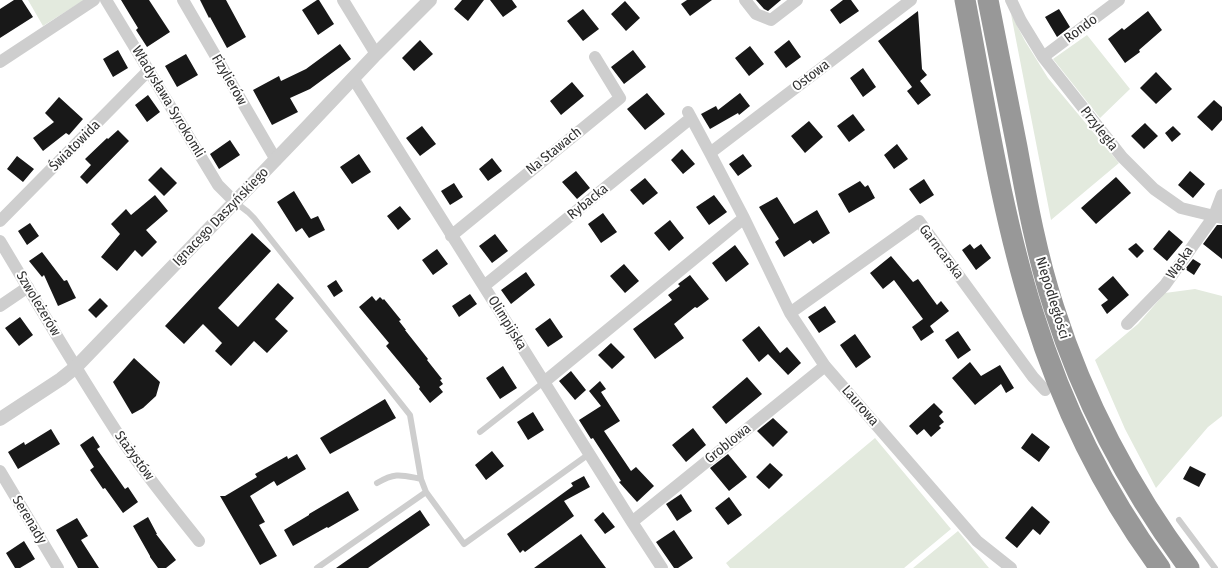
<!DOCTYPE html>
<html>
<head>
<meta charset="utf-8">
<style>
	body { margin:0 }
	canvas { display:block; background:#fff }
</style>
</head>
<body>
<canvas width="1222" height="568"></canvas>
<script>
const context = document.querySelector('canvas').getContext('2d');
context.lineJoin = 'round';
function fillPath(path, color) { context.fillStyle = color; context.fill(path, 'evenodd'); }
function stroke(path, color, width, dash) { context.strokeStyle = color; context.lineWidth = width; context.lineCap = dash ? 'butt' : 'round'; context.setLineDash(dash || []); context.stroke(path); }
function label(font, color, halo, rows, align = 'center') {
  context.font = font + ' "Fira Sans Condensed",sans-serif'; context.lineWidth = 4; context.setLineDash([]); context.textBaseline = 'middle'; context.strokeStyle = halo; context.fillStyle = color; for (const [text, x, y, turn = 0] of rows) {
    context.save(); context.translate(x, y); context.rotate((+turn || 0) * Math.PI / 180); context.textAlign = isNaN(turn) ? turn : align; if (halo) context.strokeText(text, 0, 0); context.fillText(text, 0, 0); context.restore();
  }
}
const green = new Path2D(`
	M28 0H84L43 26Z
	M1011 14 1025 41 1048 78 1119 163 1051 220Z
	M1087 35 1130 89 1100 118 1053 59Z
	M1195 289 1222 296V416L1208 427 1156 488 1125 429 1095 360 1138 324 1165 293Z
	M875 438 951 529 904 568H730L726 563Z
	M958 531 989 568H913Z`);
const building = new Path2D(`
	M14 0H22L33 17 0 38V9Z
	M121 0H149L170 32 147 47 136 30 138 28Z
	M200 0H226L246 37 227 48 210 17 209 18Z
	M317 0H319L334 24 318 35 302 10Z
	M462 0H484L468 21 454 9Z
	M490 0H512L517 7 503 17Z
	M687 0H712L690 16 681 4Z
	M756 0H781L768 11 764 9Z
	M843 0H851L859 11 840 24 830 10Z
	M625 1 640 18 626 31 611 14Z
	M583 9 599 29 583 41 567 21Z
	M1059 9 1070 27 1057 37 1045 17Z
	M918 11 922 69 927 75 920 81 931 95 918 105 907 91 912 87 878 41Z
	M1148 11 1162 30 1139 50 1140 52 1125 63 1108 39 1122 28 1124 30Z
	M420 40 433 54 414 71 402 58Z
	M789 40 801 57 786 68 774 52Z
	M340 44 351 59 310 89 290 98 298 112 272 125 253 90 279 76 281 81 306 69Z
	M750 46 764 64 749 76 735 58Z
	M118 50 128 68 113 77 103 59Z
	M633 50 646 67 624 84 611 67Z
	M186 54 198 75 177 87 165 66Z
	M863 68 876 87 863 97 850 78Z
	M1156 72 1172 89 1156 104 1140 88Z
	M572 82 584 96 561 115 550 101Z
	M647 93 665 114 645 130 627 109Z
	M740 93 750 106 739 115 738 113 710 129 701 114 716 106 718 110Z
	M148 95 160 112 147 122 135 105Z
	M59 97 83 119 69 135 66 133 43 151 33 138 54 122 45 113Z
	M1214 100 1222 107V120L1212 131 1197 117Z
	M853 114 865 130 849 142 837 126Z
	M809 121 823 137 805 153 791 136Z
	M1145 123 1158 136 1144 149 1131 136Z
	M422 126 436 144 420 156 406 138Z
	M1173 126 1181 134 1172 142 1165 133Z
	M118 130 129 141 87 184 80 177 91 165 85 159 107 138 108 139Z
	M230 140 240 155 219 169 210 154Z
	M897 144 908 159 894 169 884 155Z
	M682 149 695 164 683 174 671 160Z
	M359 154 371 172 352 184 340 167Z
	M743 154 752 166 738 176 729 164Z
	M17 156 34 169 23 182 7 169Z
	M492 158 502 171 488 181 479 169Z
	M161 167 177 183 164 196 148 180Z
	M576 171 590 188 577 199 562 182Z
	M1190 171 1205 184 1193 198 1178 185Z
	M1116 177 1131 193 1096 224 1081 208Z
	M645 178 658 193 643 205 630 190Z
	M924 179 934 195 920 204 909 189Z
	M860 181 865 187 868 185 875 198 849 213 838 194Z
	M454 183 463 197 450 205 441 191Z
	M294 191 311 219 318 216 325 230 309 238 302 228 296 232 277 202Z
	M155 195 168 211 146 230 157 242 142 257 135 250 117 271 101 257 120 234 111 224 126 209 131 215Z
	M714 195 727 212 709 225 696 207Z
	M777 197 794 224 817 210 830 233 813 244 810 240 784 257 775 242 779 239 759 207Z
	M400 206 411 219 398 230 387 216Z
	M603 213 617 232 601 243 588 224Z
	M670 220 684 238 669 251 654 233Z
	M30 223 39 236 27 245 18 231Z
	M1217 225H1222V259L1203 244Z
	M1169 230 1183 242 1167 261 1153 249Z
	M252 233 271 251 218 308 238 327 278 283 294 298 275 319 288 331 267 353 254 341 231 366 215 351 222 343 203 324 184 344 165 326Z
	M495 234 508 251 492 263 479 246Z
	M1136 243 1144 251 1137 258 1128 249Z
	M970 244 974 249 981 244 991 258 976 270 962 250Z
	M735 245 749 264 726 282 712 263Z
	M437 249 448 264 433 275 422 260Z
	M42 252 64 281 67 280 76 298 58 306 44 275 42 277 29 261Z
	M891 256 913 282 918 279 937 305 941 301 949 311 930 326 934 332 921 341 912 327 923 319 894 280 883 289 870 273Z
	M1193 259 1201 264 1194 275 1185 269Z
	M624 264 639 281 625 293 610 276Z
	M526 272 535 285 511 304 501 290Z
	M690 275 709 299 697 308 695 307 674 324 684 338 655 359 633 329 672 300 668 295 680 286 678 284Z
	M1113 276 1129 295 1107 314 1101 305 1108 300 1098 289Z
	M336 280 343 291 334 297 327 286Z
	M470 294 477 304 459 317 452 306Z
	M372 296 376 301 380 297 383 300 384 299 401 320 399 321 406 330H405L428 359 427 360 442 379 440 380 443 384 439 387 443 392 430 403 419 389 420 387 386 346 389 343 359 307Z
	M100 298 108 306 96 318 88 310Z
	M825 306 836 322 819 333 808 317Z
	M20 317 33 335 19 346 5 328Z
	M550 318 563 337 548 347 535 329Z
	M759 326 780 353 787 347 801 363 788 375 768 354 759 362 742 340Z
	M958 331 971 350 958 359 945 340Z
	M855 334 871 357 856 368 840 345Z
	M611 343 625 357 612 369 598 355Z
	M134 358 160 382 156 396 143 408 132 414 113 382Z
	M970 362 981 376 1000 365 1014 388 1006 393 1001 384 975 405 952 378Z
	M503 366 517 388 500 399 486 378Z
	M571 371 586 390 575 400 559 381Z
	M747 377 762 394 726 424 712 407Z
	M600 381 606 389 601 392 620 421 604 431 631 471 636 467 654 486 637 502 619 482 621 481 593 438 591 439 579 420 601 406 589 391Z
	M385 399 396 418 330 454 320 438Z
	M934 403 943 412 939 416 944 422 939 426 941 428 931 437 924 429 917 435 909 426Z
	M533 412 544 430 528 440 517 422Z
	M773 418 788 432 773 447 757 431Z
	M693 428 706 445 686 462 672 445Z
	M51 429 60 444 18 469 8 452 24 442 25 445Z
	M1032 433 1050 447 1039 462 1021 448Z
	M93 436 100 447 97 449 125 489 128 487 138 502 123 513 105 488 103 489 90 470 94 467 80 445Z
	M492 451 504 466 486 480 475 465Z
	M297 454 306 469 277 486 274 481 250 496 265 522 259 525 277 556 260 565 220 496H225L257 477 255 474 287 456 288 459Z
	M728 454 747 477 729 491 710 468Z
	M770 463 783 475 769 489 756 477Z
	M1190 466 1206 474 1199 487 1183 479Z
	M584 476 590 487 564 501 574 516 525 552 523 550 520 553 507 534 573 486 571 483Z
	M348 491 359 510 328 528 327 527 293 546 284 530 309 515V514Z
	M681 494 692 511 677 521 666 504Z
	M729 497 742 515 728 525 715 508Z
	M1032 506 1050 522 1040 535 1033 529 1017 548 1005 538Z
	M420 510 430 525 368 568H336Z
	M603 512 615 527 605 534 594 520Z
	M148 517 157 534H156L176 560 166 568H158L150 557V556L133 526Z
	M77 518 88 536 81 540 99 568H78L56 530Z
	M674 530 693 558 678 568H674L656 542Z
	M581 534 606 568H534Z
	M24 541 35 559 20 568H15L6 553Z`);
const service = new Path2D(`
	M235 202 248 212 254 218 410 415 421 479 426 492 464 544 589 454
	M480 432 544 382
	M377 483C396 472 401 475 421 479
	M1179 520 1215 568
	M317 568 426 492`);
const minor = new Path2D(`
	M106 0 218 185 235 202
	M183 0 276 160
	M343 0 376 54
	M745 0 756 14 771 20 797 0
	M1011 0 1021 21 1043 57 1122 157 1154 189 1181 208 1222 218
	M1043 57 1119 0
	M0 62 94 0
	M353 78 632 522 662 568
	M688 112 710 153 744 218 790 313 825 366 977 541 1011 568
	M710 153 911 0
	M0 221 149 70
	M451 236 620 98 595 57
	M0 241C39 306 78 373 120 437 144 473 172 507 199 541
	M484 286 691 118
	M0 306 28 287
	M790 313 919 221 1033 377 1045 390
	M1127 324 1165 285 1214 216 1222 195
	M544 382 744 218
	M0 471 58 568
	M632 522 825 366`);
const tertiary = new Path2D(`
	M0 419 61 379 76 367 307 127 376 54 430 0`);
const motorway = new Path2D(`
	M965 0C985 104 1001 211 1033 313 1061 403 1104 492 1160 568
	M988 0C998 49 1007 98 1017 147 1027 202 1037 256 1054 308 1084 402 1130 489 1189 568`);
const streetNames = [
	["Rondo",1081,29,-37],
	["Ostowa",811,76,-37],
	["Fizylierów",229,80,60],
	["Władysława Syrokomli",168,102,59],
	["Przyległa",1099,129,52],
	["Światowida",75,146,-45],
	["Na Stawach",554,151,-39],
	["Rybacka",588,202,-39],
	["Ignacego Daszyńskiego",221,217,-46],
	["Garncarska",941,252,53],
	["Wąska",1180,263,-55],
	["Niepodległości",1052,298,73],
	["Szwoleżerów",38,304,59],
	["Olimpijska",507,323,58],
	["Laurowa",860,406,49],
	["Groblowa",728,444,-39],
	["Stażystów",134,456,54],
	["Serenady",29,520,59]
];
fillPath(green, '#e3eade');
fillPath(building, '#181818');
stroke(service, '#cecece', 6);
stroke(minor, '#cecece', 12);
stroke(tertiary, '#cecece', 14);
stroke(motorway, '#989898', 21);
label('14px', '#313131', '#fff', streetNames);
</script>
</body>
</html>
